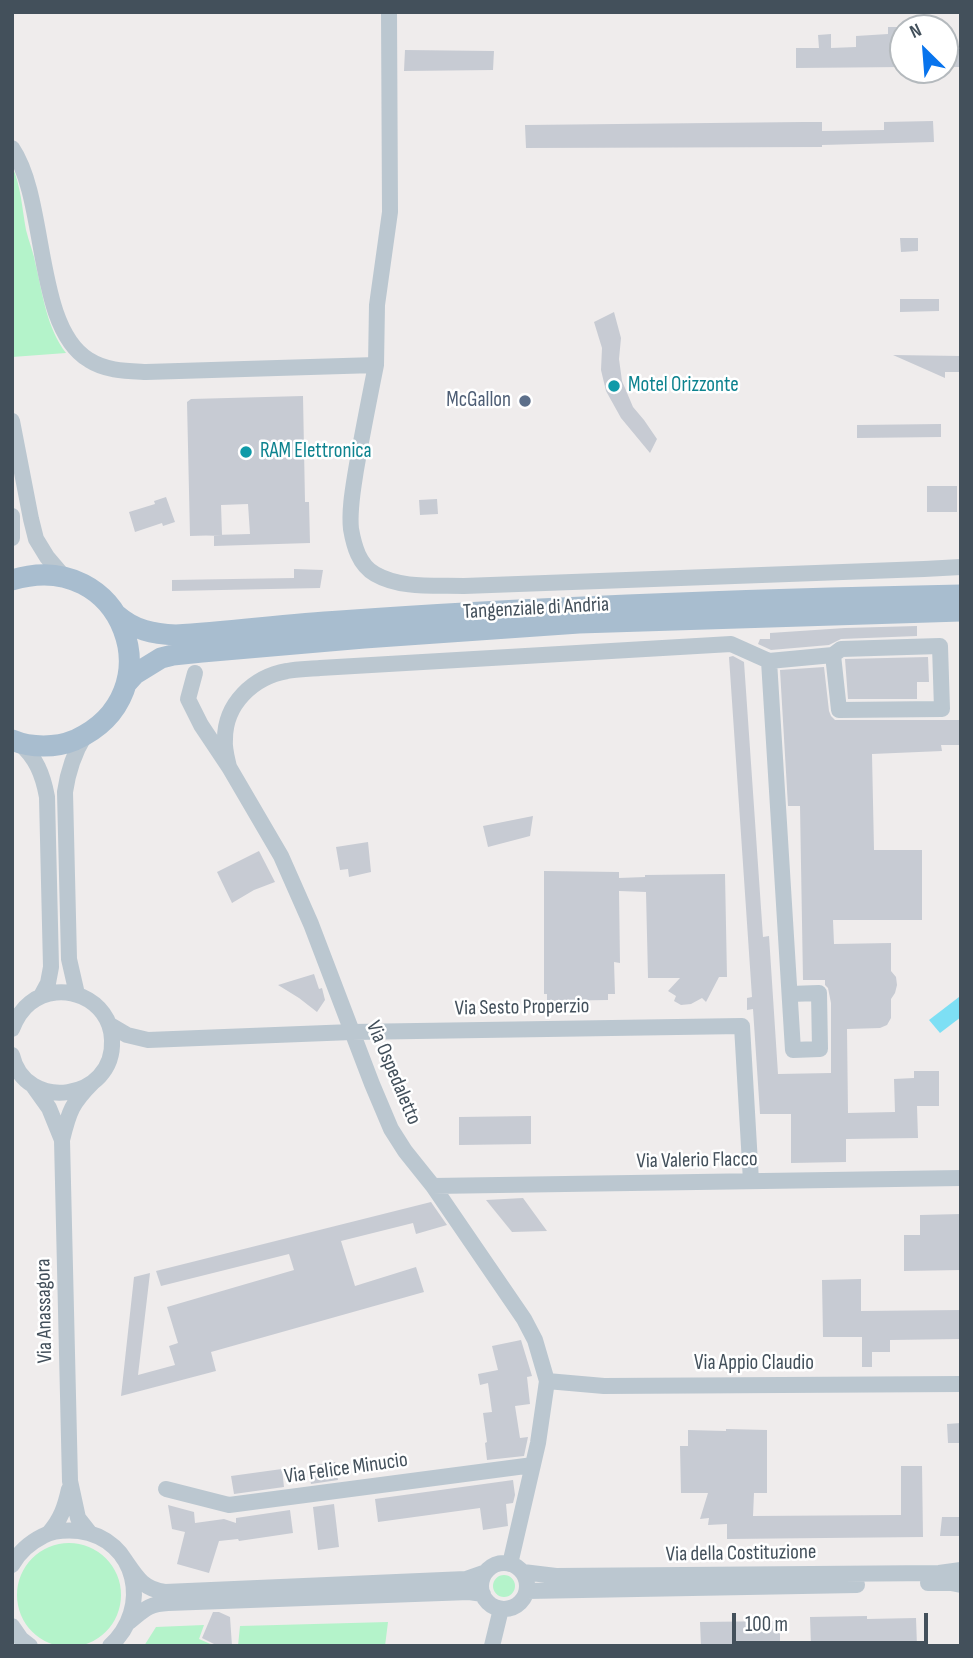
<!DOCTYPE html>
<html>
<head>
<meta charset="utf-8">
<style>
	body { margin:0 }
	#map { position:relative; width:973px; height:1658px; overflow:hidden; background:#efecec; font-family:"Sofia Sans Condensed",sans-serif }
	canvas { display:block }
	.frame { position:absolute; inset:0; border:14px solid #43505b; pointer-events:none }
	.north { position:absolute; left:889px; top:14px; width:70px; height:70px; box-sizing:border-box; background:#fff; border:2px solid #b4b9bd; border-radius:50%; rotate:335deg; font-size:19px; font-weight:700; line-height:28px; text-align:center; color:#43505b }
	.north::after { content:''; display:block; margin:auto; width:24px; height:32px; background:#0874ed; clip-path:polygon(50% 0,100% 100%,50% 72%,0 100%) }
	.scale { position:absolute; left:732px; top:1613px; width:196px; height:32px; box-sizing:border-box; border:4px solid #43505b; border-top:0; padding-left:9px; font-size:21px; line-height:24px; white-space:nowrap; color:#43505b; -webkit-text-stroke:5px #fff; paint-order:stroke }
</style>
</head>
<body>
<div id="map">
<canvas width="973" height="1658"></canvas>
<div class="frame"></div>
<div class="north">N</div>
<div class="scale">100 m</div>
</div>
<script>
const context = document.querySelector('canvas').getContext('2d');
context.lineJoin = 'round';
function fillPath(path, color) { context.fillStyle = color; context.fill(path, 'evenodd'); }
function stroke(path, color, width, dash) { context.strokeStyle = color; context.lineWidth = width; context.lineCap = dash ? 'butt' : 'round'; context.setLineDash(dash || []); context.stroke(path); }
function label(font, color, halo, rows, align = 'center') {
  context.font = font + ' "Sofia Sans Condensed",sans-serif'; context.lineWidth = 5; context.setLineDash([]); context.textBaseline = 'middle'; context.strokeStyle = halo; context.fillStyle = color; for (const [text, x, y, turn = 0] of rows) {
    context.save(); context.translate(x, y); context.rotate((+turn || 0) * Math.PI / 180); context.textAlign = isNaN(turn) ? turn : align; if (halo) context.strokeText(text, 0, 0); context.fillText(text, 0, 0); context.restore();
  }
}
const green = new Path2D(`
	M12 166C21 186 22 208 26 230 29 242 34 254 36 266 43 296 47 328 66 353L12 357Z
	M17 1595a52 52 0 1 1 104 0a52 52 0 1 1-104 0Z
	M493 1586a11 11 0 1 1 22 0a11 11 0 1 1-22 0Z
	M388 1622 385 1646H238L240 1626Z
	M204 1625 199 1639 215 1646H144L156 1627Z`);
const water = new Path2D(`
	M959 997 961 1000V1017L940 1033 929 1020Z`);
const building = new Path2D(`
	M888 27H902L903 67 796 68V48H819L818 35 831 34V48L856 47V36L888 34Z
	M945 46H961V67H945Z
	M405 50 494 51 493 70 404 71Z
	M933 121 934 142 822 145V147L526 148 525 125 803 122H822V131L884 130V122Z
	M900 238H918V251L901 252Z
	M900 299H939V311L900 312Z
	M614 312 621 338 619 359 622 381 633 407 644 420 657 439 650 453 621 418 606 391 601 370 602 348 594 322Z
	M893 355 961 356V372H945V378Z
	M303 396 305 502H309L310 543 214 546V535L250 534 248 504 221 505 222 535 190 536 187 402 191 399Z
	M941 424V437L857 438V425Z
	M927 486H957V512H927Z
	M166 497 175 522 163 526 162 523 135 532 129 512 155 504 154 501Z
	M437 499 438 514 420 515 419 500Z
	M294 569 323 570 320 588 172 591V580L294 578Z
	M917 626V636L841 639 829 645 771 650 758 644 760 639H770V633L845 628Z
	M733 656 744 662 763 937 769 936 778 1074 831 1073V1003L828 988 825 985V980H803L800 806H788L780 670 824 667 829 711 831 716 835 720H961V745H941L942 751 872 754 874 850H922V920H833L834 944 891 943V971L896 977 897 985 895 993 891 999V1018L887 1025 880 1028 847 1029 848 1113 895 1112 894 1079 914 1078V1071H939V1106H917L918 1138 846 1139V1162L791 1163V1114H760L753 1009 747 1010V998L752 997 729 657Z
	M928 657 929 682H917V699H848L845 659Z
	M533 816 530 836 488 847 483 826Z
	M368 842 371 872 349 877 348 869 340 870 336 847Z
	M259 851 275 882 254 890 232 903 217 872Z
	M544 871 619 872V878L645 877V875L725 874 727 977H719L706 1002 702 998 691 1004 681 1005 674 1001 676 996 668 991 680 978H648L646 892 619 891 620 963 614 962 615 994H608V1000L547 1001V994H544Z
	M314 974 319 989 322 988 325 1000 317 1012 299 998 278 985Z
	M531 1116V1144L459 1145V1117Z
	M523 1198 547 1231 512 1232 486 1200Z
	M431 1202 447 1225 416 1234 413 1223 341 1241 355 1286 416 1267 424 1292 211 1352 216 1371 121 1396 134 1277 150 1273 138 1375 175 1365 169 1346 178 1343 167 1307 294 1270 289 1254 161 1286 156 1271Z
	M961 1214V1270L904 1271V1235H920V1215Z
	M861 1279V1311L961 1310V1339L890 1340V1352H872V1367H862V1337H823L822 1280Z
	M521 1340 532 1376 527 1377 530 1404 515 1406 520 1438 528 1437 524 1456 487 1460 485 1443 487 1442 483 1413 492 1412 488 1383 480 1385 478 1374 498 1370 492 1346Z
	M961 1423V1443H948L947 1424Z
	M726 1429 767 1430V1493H754L753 1516 901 1515V1466H922L923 1537 727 1539V1524L708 1525 709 1518 700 1519 708 1493H681L680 1446H688V1430L726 1431Z
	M335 1462 338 1480 311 1484 308 1466Z
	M282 1469 284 1487 234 1494 231 1476Z
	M513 1480 515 1495 513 1503 506 1504 508 1526 483 1530 480 1508 378 1522 375 1499Z
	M334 1504 339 1547 318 1550 313 1507Z
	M168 1505 194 1512 195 1523 224 1519 236 1523V1518L290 1510 293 1533 239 1541 238 1539 219 1541 209 1573 177 1564 185 1532 172 1529Z
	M942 1517H961V1536H940Z
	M213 1612H219L230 1617 232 1646H218L202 1638Z
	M867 1616V1619L916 1618 917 1646H811L810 1617Z
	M780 1621V1646H701L700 1622Z`);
const minor = new Path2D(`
	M12 148C48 201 34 327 89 360 106 371 127 371 146 372L376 365C369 400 362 435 356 470 353 489 349 510 351 529 354 546 359 565 375 574 401 589 435 585 464 586L924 569 961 567
	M376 365 377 305 390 212 389 12
	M12 421 31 519 36 539 47 557 64 577
	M12 516V538
	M769 661 793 1050 820 1049 819 993 790 994
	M195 673 188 699 201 725 229 767 281 856 311 924 372 1084 391 1129 405 1151 433 1186 524 1319 535 1340 547 1381 538 1443 510 1564
	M19 743C36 757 43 775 47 797L51 967 48 983 41 996
	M229 767C227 758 224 748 225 739 225 704 253 677 287 671 297 669 309 669 320 668L731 644 769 661 833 655 841 649 940 646 942 709 839 710 833 655
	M77 994 69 959 65 792C68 771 74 753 85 735
	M110 1025 127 1035 148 1040 352 1032 742 1026 751 1181
	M12 1029C16 1019 21 1010 30 1003 61 978 111 999 112 1040 115 1101 25 1113 12 1055
	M34 1087 49 1108 62 1140
	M433 1186 961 1178
	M547 1381 604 1386 961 1384
	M166 1489 229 1505 533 1465
	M89 1532 78 1518 70 1481 62 1140C69 1111 72 1103 93 1082
	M49 1533C61 1519 65 1507 69 1489
	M122 1556C135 1574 141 1589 165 1592L466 1579 486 1572
	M481 1586a23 23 0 1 1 46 0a23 23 0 1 1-46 0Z
	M12 1565C19 1552 29 1543 43 1536 54 1530 67 1530 79 1531 137 1539 152 1608 110 1646
	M523 1572 556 1576 939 1573 961 1570
	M928 1583H951L961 1585
	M527 1591 857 1585
	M129 1622C144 1610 148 1604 168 1603L469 1592 483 1594
	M12 1626 21 1639 30 1646
	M492 1646 501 1609`);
const major = new Path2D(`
	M12 580C123 546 177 694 75 740 56 748 31 748 12 740
	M117 615C134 630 153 634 176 635 231 632 285 624 340 621 547 606 754 599 961 595
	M126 684 135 674 161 658 173 655 202 652 364 638 579 623 961 611`);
const markers = [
	[614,386,7,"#0f9aa8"],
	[525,401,7,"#5c6f8a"],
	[246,452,7,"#0f9aa8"]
];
const cultureNames = [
	["Motel Orizzonte",628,386],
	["RAM Elettronica",260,452]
];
const serviceNames = [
	["McGallon",511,401]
];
const streetNames = [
	["Tangenziale di Andria",536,609,-3],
	["Via Sesto Properzio",522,1008,-1],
	["Via Ospedaletto",393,1073,67],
	["Via Valerio Flacco",697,1161,-1],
	["Via Anassagora",45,1311,-91],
	["Via Appio Claudio",754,1364],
	["Via Felice Minucio",346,1469,-8],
	["Via della Costituzione",741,1554,-1]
];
fillPath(green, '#b4f3ca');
fillPath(water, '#7ddff4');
fillPath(building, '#c7cbd3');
stroke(minor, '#bbc7d0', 16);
stroke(major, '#a8bdcf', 21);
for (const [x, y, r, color] of markers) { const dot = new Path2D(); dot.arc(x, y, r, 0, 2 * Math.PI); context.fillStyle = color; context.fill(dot); stroke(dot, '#fff', 2.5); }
label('21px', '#0d838f', '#fff', cultureNames, 'left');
label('21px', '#4e5e75', '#fff', serviceNames, 'right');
label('21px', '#43505b', '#fff', streetNames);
</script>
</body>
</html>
